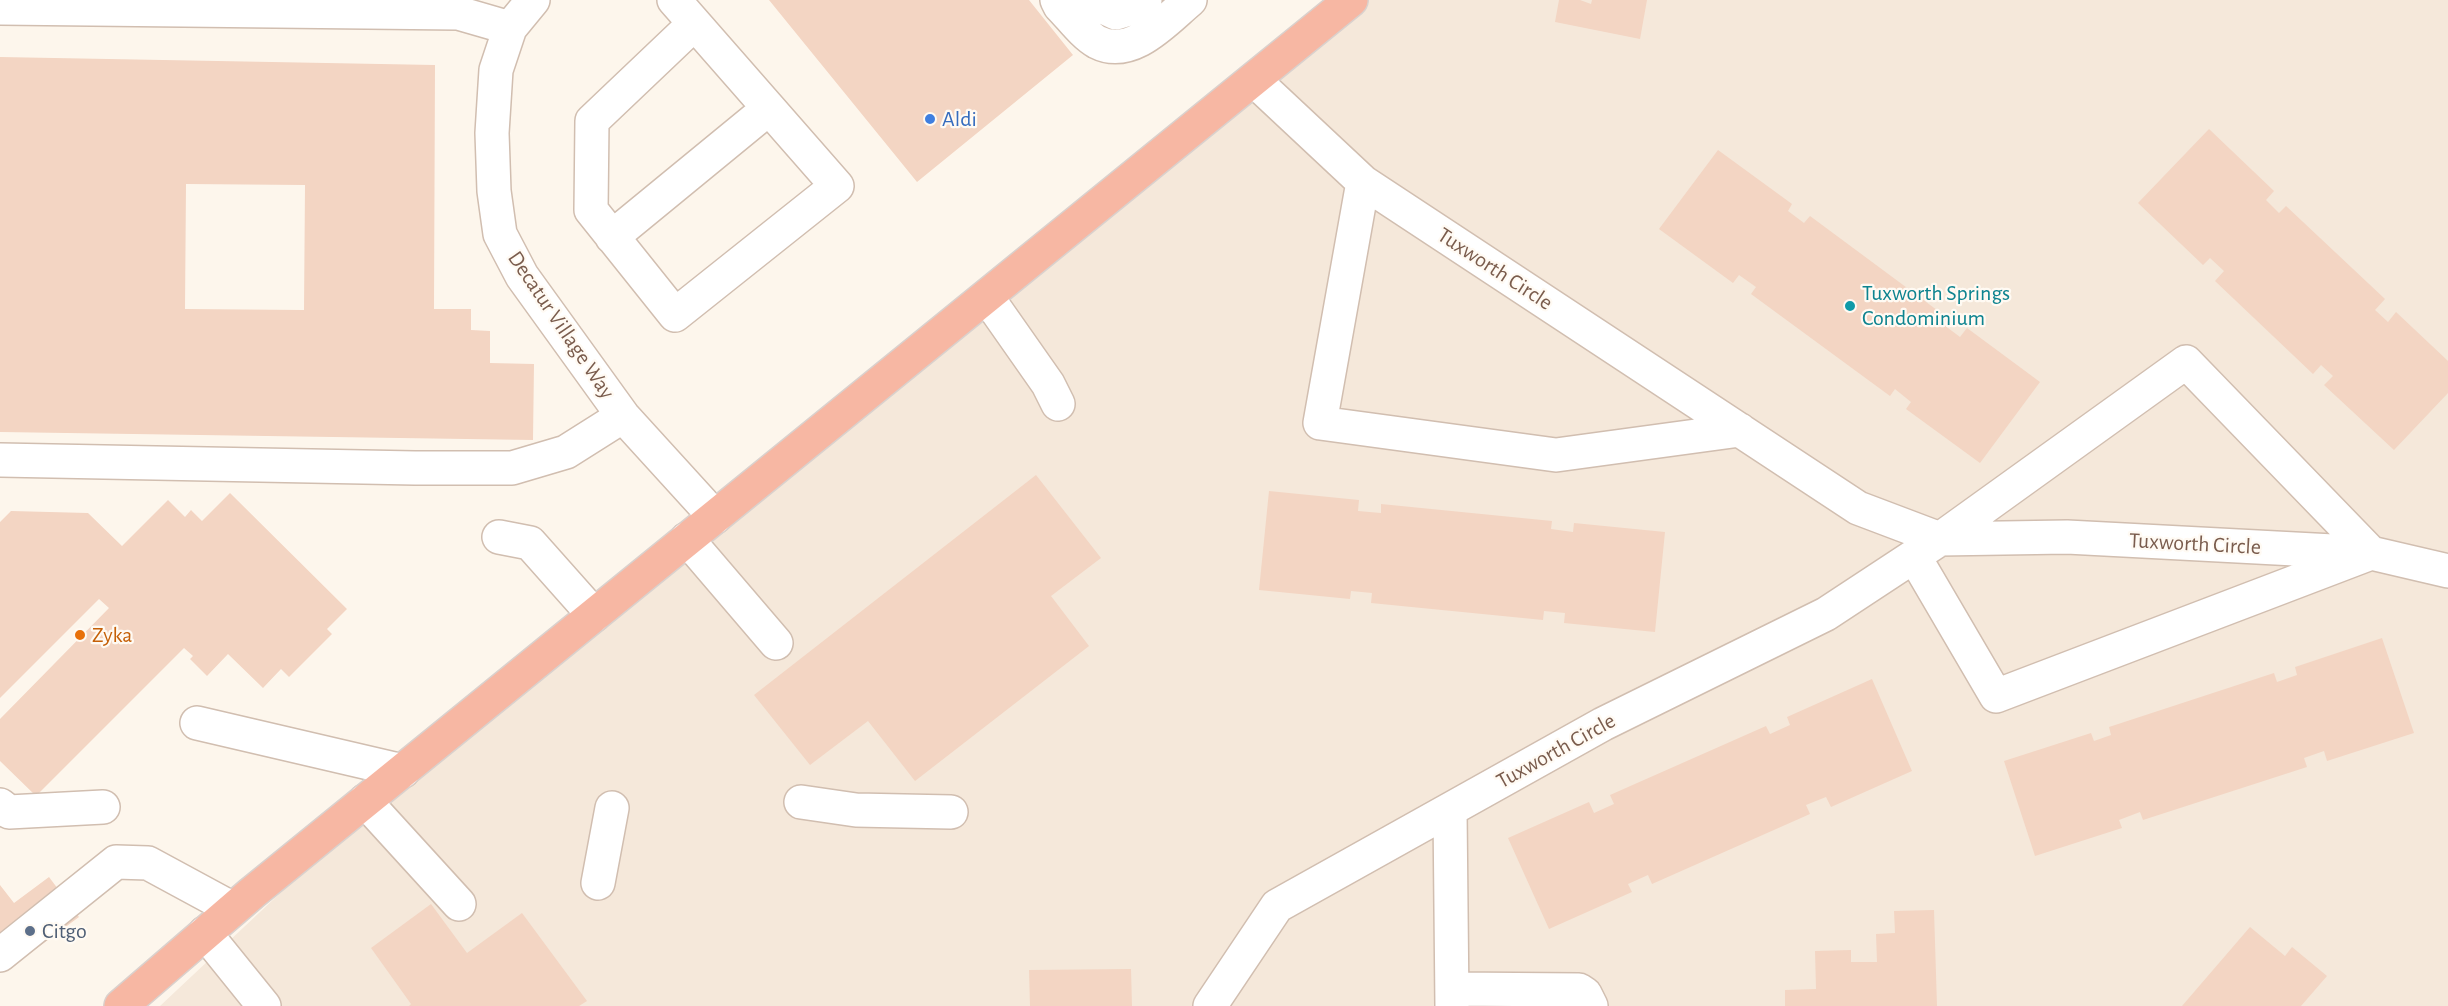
<!DOCTYPE html>
<html>
<head>
<meta charset="utf-8">
<style>
	body { margin:0 }
	canvas { display:block; background:#fdf6ec }
</style>
</head>
<body>
<canvas width="2448" height="1006"></canvas>
<script>
const context = document.querySelector('canvas').getContext('2d');
context.lineJoin = 'round';
function fillPath(path, color) { context.fillStyle = color; context.fill(path, 'evenodd'); }
function stroke(path, color, width, dash) { context.strokeStyle = color; context.lineWidth = width; context.lineCap = dash ? 'butt' : 'round'; context.setLineDash(dash || []); context.stroke(path); }
function label(font, color, halo, rows, align = 'center') {
  context.font = font + ' "Alegreya Sans",sans-serif'; context.lineWidth = 4.5; context.setLineDash([]); context.textBaseline = 'middle'; context.strokeStyle = halo; context.fillStyle = color; for (const [text, x, y, turn = 0] of rows) {
    context.save(); context.translate(x, y); context.rotate((+turn || 0) * Math.PI / 180); context.textAlign = isNaN(turn) ? turn : align; if (halo) context.strokeText(text, 0, 0); context.fillText(text, 0, 0); context.restore();
  }
}
const residential = new Path2D(`
	M1326 0H2448V1006H160L561 629Z`);
const building = new Path2D(`
	M769 0H1029L1073 55 917 182Z
	M1559 0H1580L1591 4 1592 0H1647L1640 39 1555 22Z
	M0 57 435 65 434 309H471V330L490 331V363L534 364 533 440 0 432ZM186 184 305 185 304 310 185 309Z
	M2209 129 2274 191 2266 200 2279 213 2286 206 2385 299 2375 310 2388 322 2396 312 2448 361V393L2394 450 2324 385 2333 376 2321 365 2313 374 2215 281 2224 271 2210 258 2203 265 2138 203Z
	M1718 150 1792 204 1788 211 1804 223 1810 216 1949 319 1944 325 1960 337 1967 328 2040 382 1980 463 1906 409 1911 402 1895 389 1890 396 1751 294 1756 287 1739 275 1733 283 1659 229Z
	M1036 475 1101 558 1051 596 1089 646 915 781 868 721 810 765 754 695Z
	M1269 491 1359 500 1358 511 1381 513V504L1552 521 1551 529 1573 532 1574 523 1665 532 1655 632 1564 623 1565 613 1544 611 1543 620 1371 603 1372 593 1351 591 1350 599 1259 590Z
	M230 493 347 609 327 629 332 634 289 677 281 669 263 688 228 654 207 676 190 659 193 656 184 648 36 796 0 761V719L109 608 99 599 0 698V522L11 511 88 513 122 546 168 500 185 517 191 510 202 521Z
	M2382 638 2414 733 2327 761 2324 751 2304 758 2307 767 2143 820 2140 812 2119 820 2122 828 2035 856 2004 761 2091 733 2094 741 2111 735 2109 727 2274 673 2277 682 2297 675 2295 667Z
	M1872 679 1912 771 1831 807 1826 797 1806 805 1810 814 1652 884 1648 875 1628 884 1632 892 1549 929 1508 838 1589 802 1594 813 1614 804 1610 795 1766 726 1770 734 1790 725 1787 717Z
	M49 877 79 917 14 965 0 945V885L14 903Z
	M431 904 467 953 522 913 587 1001 579 1006H409L411 1004 371 948Z
	M1934 910 1937 1006H1785V990L1816 989 1815 951 1851 950V962H1877L1876 934 1895 933 1894 911Z
	M2250 927 2285 956 2292 947 2327 976 2301 1006H2182Z
	M1131 969 1132 1006H1030L1029 970Z`);
const minor = new Path2D(`
	M533 0 510 28 496 70 492 133 494 191 500 234 522 276 623 416 715 517
	M674 0 837 186 675 315 591 210 592 121 694 24
	M1057 0 1060 6C1071 17 1083 34 1097 42 1132 60 1166 20 1190 0
	M1093 0 1099 5 1116 13 1129 9 1145 0
	M0 8 458 13 510 28
	M1254 80 1363 182 1858 508 1940 539 2067 537 2371 553 2448 571
	M1363 182 1320 423 1556 455 1740 430
	M612 237 768 109
	M987 297 1048 384 1058 404
	M0 460 415 468H512L566 452 623 416
	M499 537 530 543 594 615
	M687 539 776 643
	M197 723 403 771
	M365 801 459 904
	M801 802 856 810 951 812
	M0 805 9 812 103 807
	M1450 810 1452 1006
	M598 883 612 808
	M205 933 264 1006
	M0 955 116 862 148 863 233 909
	M1452 989 1579 990 1585 994 1591 1006
	M1210 1006 1277 906 1603 724 1826 614 1940 539 2186 362 2371 553 1996 696 1914 556`);
const highway = new Path2D(`
	M121 1006 252 893 1351 0`);
const markers = [
	[930,119,6,"#3f7fe0"],
	[1850,306,6,"#0f9aa8"],
	[80,635,6,"#e8710a"],
	[30,931,6,"#5c6f8a"]
];
const shopNames = [
	["Aldi",942,119]
];
const streetNames = [
	["Tuxworth Circle",1495,269,33],
	["Decatur Village Way",561,325,56],
	["Tuxworth Circle",2195,544,3],
	["Tuxworth Circle",1556,751,-29]
];
const cultureNames = [
	["Tuxworth Springs",1862,293],
	["Condominium",1862,318]
];
const foodNames = [
	["Zyka",92,635]
];
const serviceNames = [
	["Citgo",42,931]
];
fillPath(residential, '#f5e8da');
fillPath(building, '#f3d5c3');
stroke(minor, '#d1beb0', 36);
stroke(highway, '#dad1cd', 36);
stroke(minor, '#fff', 33);
stroke(highway, '#f7b7a3', 33);
for (const [x, y, r, color] of markers) { const dot = new Path2D(); dot.arc(x, y, r, 0, 2 * Math.PI); context.fillStyle = color; context.fill(dot); stroke(dot, '#fffaf3', 2); }
label('22px', '#366cbe', '#fffaf3', shopNames, 'left');
label('22px', '#7a5c4d', '#fffaf3', streetNames);
label('22px', '#0d838f', '#fffaf3', cultureNames, 'left');
label('22px', '#c56008', '#fffaf3', foodNames, 'left');
label('22px', '#4e5e75', '#fffaf3', serviceNames, 'left');
</script>
</body>
</html>
